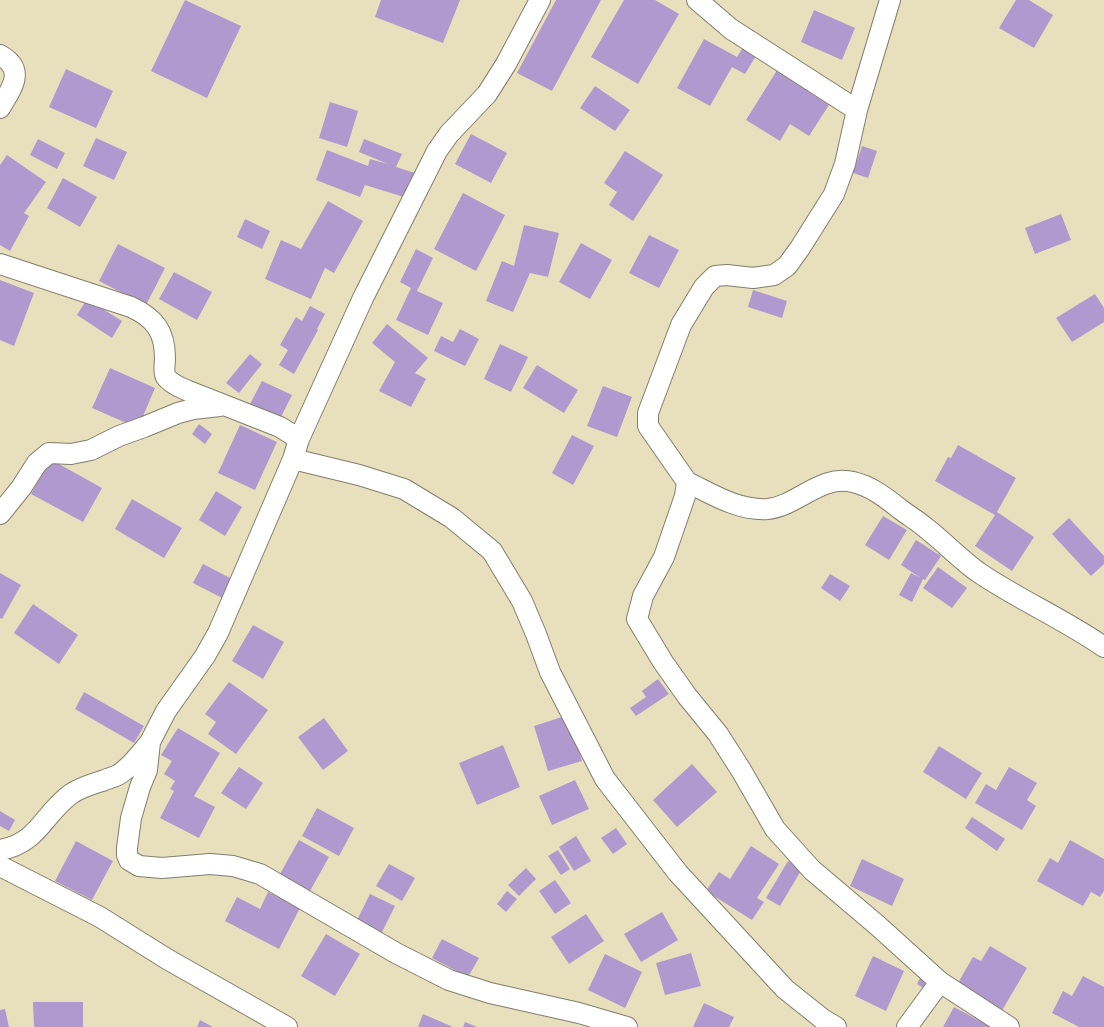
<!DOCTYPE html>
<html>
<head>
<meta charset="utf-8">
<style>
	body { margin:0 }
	canvas { display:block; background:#e8e0bc }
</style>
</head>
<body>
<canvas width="1104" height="1027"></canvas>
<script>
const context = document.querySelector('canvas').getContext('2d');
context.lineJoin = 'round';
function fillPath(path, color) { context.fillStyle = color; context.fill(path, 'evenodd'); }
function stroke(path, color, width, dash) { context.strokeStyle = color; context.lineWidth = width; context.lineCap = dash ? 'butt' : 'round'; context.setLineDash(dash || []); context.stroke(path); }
const building = new Path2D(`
	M185 0 241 26 207 98 151 71Z
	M381 0H460L443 43 375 17Z
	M556 0H601L552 91 517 73Z
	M624 0H655L679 14 638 84 591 57Z
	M1016 0H1029L1053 15 1034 48 999 28Z
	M814 10 855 28 842 60 801 42Z
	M704 39 737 57 747 41 760 49 745 74 732 67 710 106 677 88Z
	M779 67 812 87 809 92 829 105 809 136 790 124 780 141 746 120Z
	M66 69 113 91 96 128 49 107Z
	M595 86 630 110 615 131 580 108Z
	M330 102 358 111 347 147 319 138Z
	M471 134 507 153 491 183 455 164Z
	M96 138 127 152 114 180 83 166Z
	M38 139 65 153 57 169 30 155Z
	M364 139 402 154 396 167 415 173 407 198 365 185 360 197 316 180 327 150 368 166 370 159 388 164 359 152Z
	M862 146 877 151 868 178 853 173Z
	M625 151 663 175 633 221 609 205 617 192 604 183Z
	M7 155 46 182 24 213 29 216 10 251 0 245V165Z
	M63 178 97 197 80 227 47 208Z
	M463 193 505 215 476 271 434 249Z
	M328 201 363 221 334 273 325 268 311 299 265 279 281 240 301 249Z
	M1061 214 1071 240 1035 254 1025 228Z
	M245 219 270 231 262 249 237 237Z
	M524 225 559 233 548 277 530 273 513 312 486 301 502 261 514 266Z
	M649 235 679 250 659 288 629 273Z
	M581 243 612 260 590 299 559 282Z
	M118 244 165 268 146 305 99 281Z
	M416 249 433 258 417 291 443 303 428 335 396 320 411 288 400 282Z
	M174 272 212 292 197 320 159 299Z
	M0 280 34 293 14 346 0 340Z
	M753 290 787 301 782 318 748 307Z
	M1095 294 1104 308V322L1072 342 1056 318Z
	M87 299 122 321 112 338 77 315Z
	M310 306 325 314 317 329 318 330 294 374 279 365 288 350 280 345 296 317 302 321Z
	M387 324 428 358 415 373 426 379 411 407 379 391 395 362 372 343Z
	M460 329 479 339 465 366 434 351 441 336 453 342Z
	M500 344 528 357 511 392 484 379Z
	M250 354 262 364 239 393 226 383Z
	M537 365 578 390 564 413 523 388Z
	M110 368 155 388 138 428 92 408Z
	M262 381 292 395 280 419 250 404Z
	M603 386 632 397 617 437 587 426Z
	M199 424 212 434 205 444 192 434Z
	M240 425 277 442 255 490 218 473Z
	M572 435 594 446 573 485 552 473Z
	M958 445 1016 478 997 512 1034 537 1012 571 975 546 995 515 935 481 948 457 951 458Z
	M50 459 102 488 83 522 31 494Z
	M216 491 242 507 225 536 199 520Z
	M132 499 182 528 164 558 115 529Z
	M883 516 907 530 889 560 865 545Z
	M1069 518 1104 556V564L1091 576 1052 534Z
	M916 540 941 556 925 580 923 579 912 602 899 595 911 573 921 578 901 565Z
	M203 564 236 581 226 600 193 583Z
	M938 567 967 588 952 608 923 588Z
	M0 573 21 585 2 619 0 618Z
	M830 574 850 586 840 601 821 588Z
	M33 604 78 635 59 664 14 633Z
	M253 625 284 642 263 679 232 661Z
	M658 679 669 694 636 716 630 708 646 697 642 691Z
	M229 682 268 710 236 754 208 734 216 722 205 714Z
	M84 692 144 726 134 743 75 709Z
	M568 715 582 761 548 771 534 726Z
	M324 718 348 751 323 770 298 737Z
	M178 728 220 753 194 796 215 807 199 838 160 818 174 791 170 789 175 781 164 774 172 761 161 755Z
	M503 745 520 787 477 805 459 763Z
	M939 746 982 773 966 799 923 772Z
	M692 764 717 792 677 827 653 800Z
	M239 767 263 783 246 809 221 793Z
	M1009 767 1037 783 1027 800 1036 806 1022 830 975 803 986 784 996 790Z
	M575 780 589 809 552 825 539 796Z
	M317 808 354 828 339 856 302 836Z
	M0 811 15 820 9 831 0 826Z
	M972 817 1005 839 997 851 965 828Z
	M616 828 627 844 613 854 601 838Z
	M576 836 591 861 574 871 559 847Z
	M299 840 329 857 310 891 280 874Z
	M1070 840 1104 859V891L1100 897 1091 892 1083 906 1037 881 1050 858 1058 863Z
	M76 841 113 861 92 900 55 881Z
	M751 846 779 864 757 898 764 902 752 920 706 891 719 872 730 879Z
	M558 850 570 869 561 875 548 856Z
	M862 859 904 879 892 906 850 886Z
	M788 861 802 869 780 906 766 898Z
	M389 864 415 878 402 901 376 886Z
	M526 868 536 879 519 896 508 885Z
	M555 880 571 903 555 914 539 891Z
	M507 891 517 899 506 912 497 904Z
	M268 892 300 908 279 949 225 921 237 897 260 909Z
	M370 894 395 906 381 934 356 922Z
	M662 912 678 940 641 962 624 934Z
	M586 914 604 941 569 964 551 937Z
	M326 934 360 954 335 996 301 976Z
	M442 939 479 958 468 977 432 958Z
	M990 946 1027 968 1000 1014 955 988 973 957 981 961Z
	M691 953 701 986 665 995 656 963Z
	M605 954 642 972 625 1008 588 990Z
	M873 956 904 971 886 1011 855 996Z
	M922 974 930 979 925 989 917 984Z
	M1083 976 1104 987V1027H1079L1052 1013 1063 991 1072 996Z
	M33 1002H83V1027H34Z
	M704 1003 734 1017 729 1027H693Z
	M954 1007 991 1027H943Z
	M5 1009 9 1027H0V1010Z
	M423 1014 453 1027H418Z
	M200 1020 213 1027H197Z
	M465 1022 477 1027H463Z`);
const street = new Path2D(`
	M540 0 506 64 487 94 449 134 437 151 363 298 299 439 293 459 218 633 205 656 166 711 150 742 147 770 140 787 131 818 127 848V855L129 860 139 866 162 868 210 864 233 866 260 874 396 953 449 980 490 993 579 1013 627 1027
	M697 0 731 29 857 110
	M890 0 857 110 845 164 834 194 800 248 787 266 774 275 753 278 727 275 715 276 704 287 681 325 648 413V426L687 482 685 496 664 557 643 596 637 619 663 662 687 696 718 734 741 770 775 829 812 870 877 925 940 982 1009 1027
	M0 55C27 70 11 89 0 108
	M0 264 131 307C155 318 165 332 165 358 165 364 163 372 166 377 170 383 179 387 186 390L280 427 299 439
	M293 459 359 475 404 489 452 518 492 551 522 601 536 634 550 672 605 779 678 873 785 989 824 1020 836 1027
	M687 482C712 494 738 511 768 509 797 506 821 474 853 482 871 486 886 498 900 509 909 516 918 521 926 528 944 542 960 559 978 572 1019 600 1064 619 1104 647
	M0 514 21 488 37 463 49 453 71 454 91 450 119 436 144 427 178 413 193 409 220 406
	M0 850C39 843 43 814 71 794 81 787 93 784 105 780 109 778 114 777 118 775 131 767 141 753 150 742
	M0 866 100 917 167 959 287 1027
	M907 1027 940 982`);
fillPath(building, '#b099cf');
stroke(street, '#827e6c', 22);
stroke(street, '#fff', 20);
</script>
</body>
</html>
